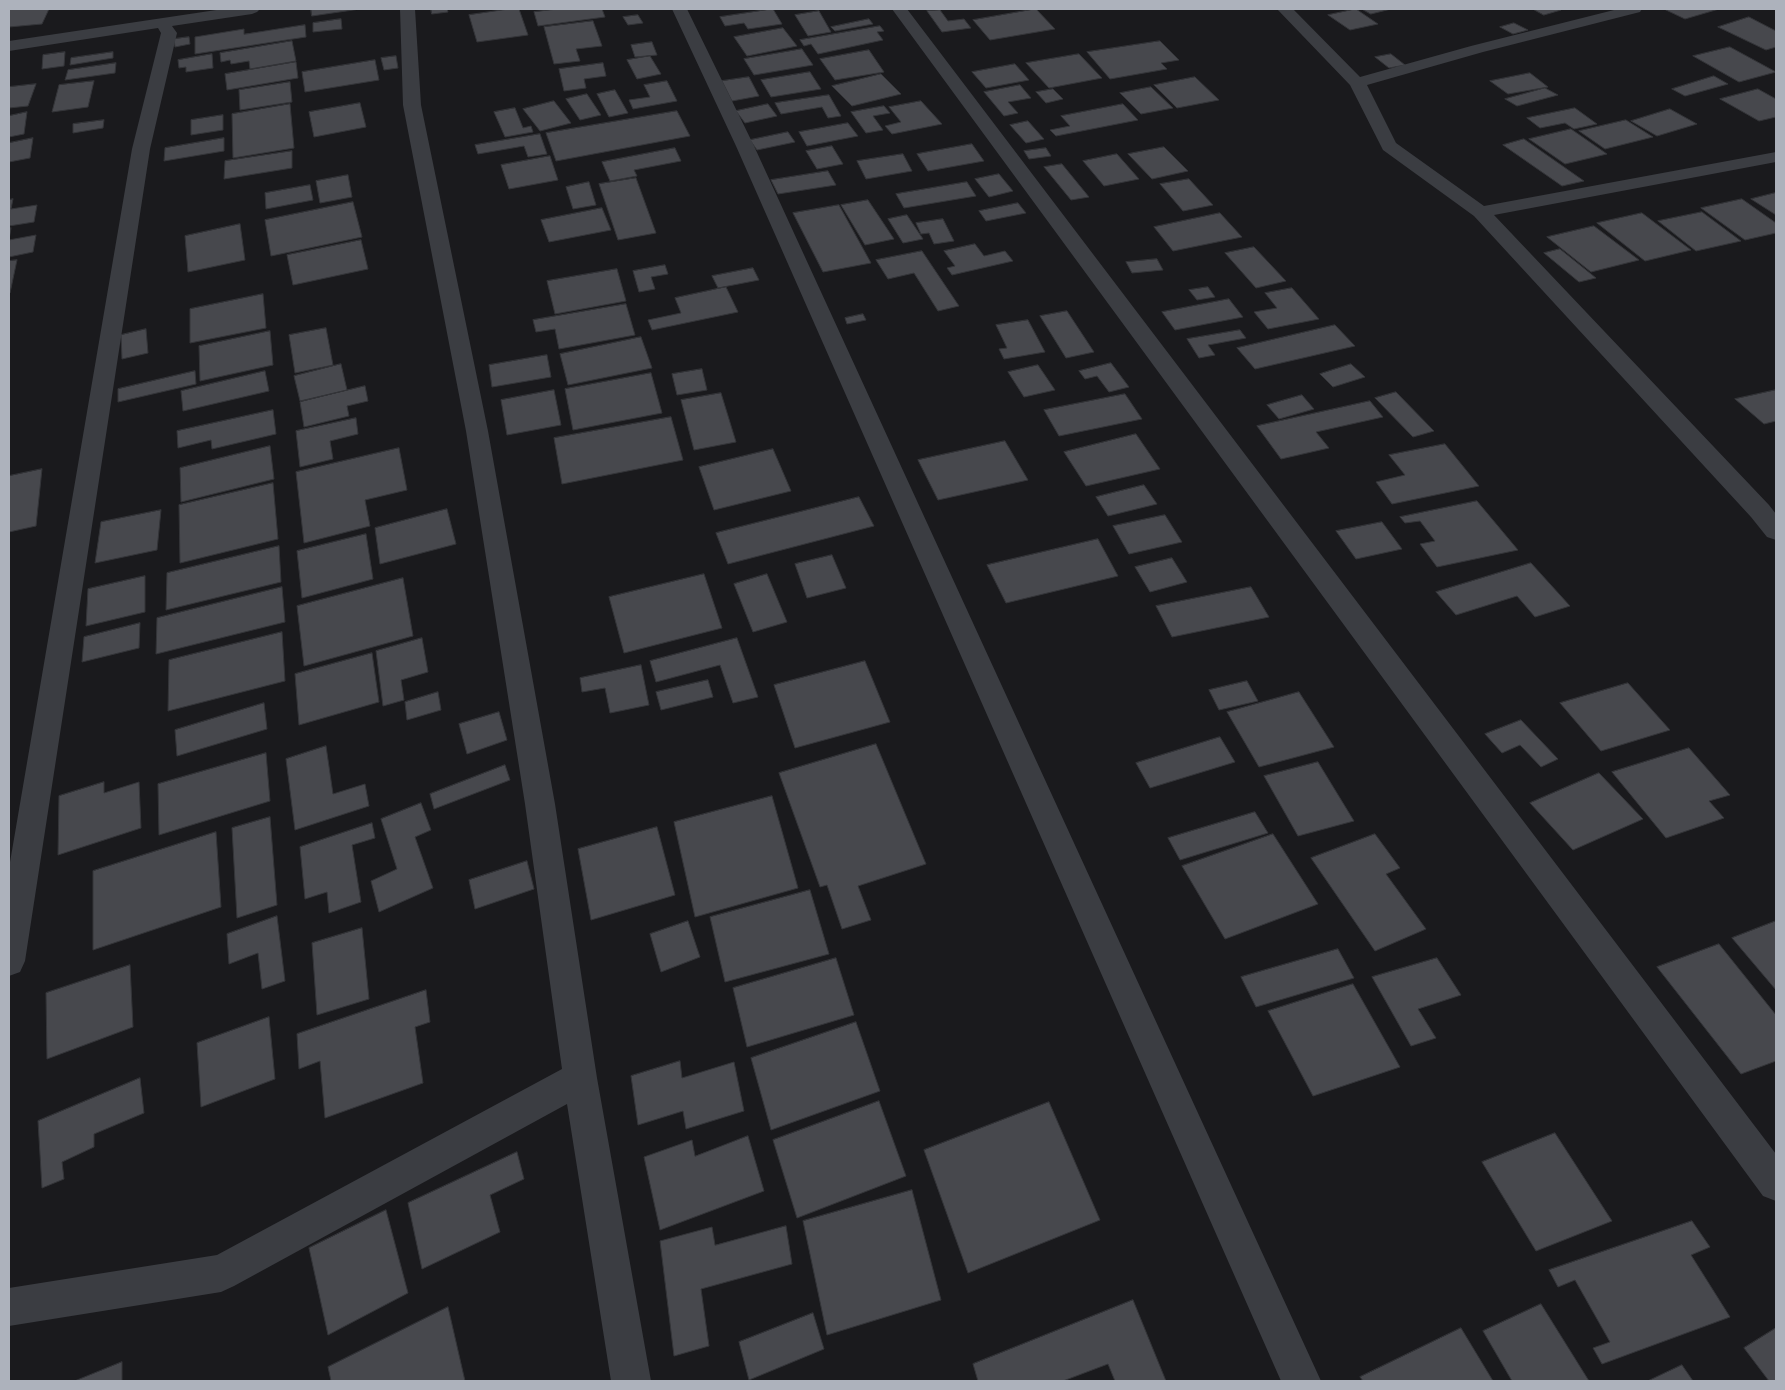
<!DOCTYPE html>
<html>
<head>
<meta charset="utf-8">
<style>
	body { margin:0 }
	#map { position:relative; width:1785px; height:1390px; overflow:hidden; background:#1a1a1d; font-family:"Fira Sans",sans-serif }
	canvas { display:block }
	.frame { position:absolute; inset:0; border:10px solid #adb2bc; pointer-events:none }
</style>
</head>
<body>
<div id="map">
<canvas width="1785" height="1390"></canvas>
<div class="frame"></div>
</div>
<script>
const context = document.querySelector('canvas').getContext('2d');
context.lineJoin = 'round';
function fillPath(path, color) { context.fillStyle = color; context.fill(path, 'evenodd'); }
function stroke(path, color, width, dash) { context.strokeStyle = color; context.lineWidth = width; context.lineCap = dash ? 'butt' : 'round'; context.setLineDash(dash || []); context.stroke(path); }
const building = new Path2D(`
	M9 9H49L42 24 9 27Z
	M311 9H360L312 16Z
	M431 9H447L448 12 432 14Z
	M509 9H519L528 35 477 42 469 15Z
	M558 9H602L605 17 538 26 534 12Z
	M773 9 782 24 748 29 744 23 725 26 720 17Z
	M1036 9 1055 29 990 40 973 20Z
	M1356 9 1378 24 1350 30 1328 15Z
	M1362 9H1391L1371 14Z
	M1533 9H1559L1561 10 1544 15Z
	M1670 9H1719L1685 19 1666 10Z
	M940 10 948 21 964 19 971 28 942 32 927 11Z
	M819 11 831 32 808 36 795 15Z
	M638 15 643 23 628 25 623 17Z
	M1749 17 1776 31V47L1766 50 1718 27Z
	M341 19 342 29 313 32V23Z
	M869 19 873 24 835 31 831 27Z
	M593 21 602 46 576 49 580 61 554 64 544 27Z
	M1514 23 1528 30 1513 34 1500 27Z
	M305 25 306 37 195 54V37L244 29V34Z
	M880 26 884 31 877 32 883 40 818 54 811 44 804 46 800 40Z
	M783 28 797 46 747 56 734 37Z
	M189 37 190 44 175 47 174 39Z
	M292 41 296 61 250 69 249 61 231 64 230 60 221 62 220 53Z
	M1160 41 1179 60 1161 63 1167 69 1110 79 1087 52Z
	M652 42 657 55 635 57 631 45Z
	M1730 47 1776 72 1739 82 1693 56Z
	M802 49 813 65 754 75 744 59Z
	M869 50 884 72 835 80 820 59Z
	M65 52 64 66 42 69 43 55Z
	M113 52V58L70 65 71 58Z
	M212 54 213 68 186 72V67L179 68 178 60Z
	M1079 54 1102 78 1049 88 1026 63Z
	M1391 54 1405 65 1389 68 1375 57Z
	M396 56 398 68 384 70 381 58Z
	M650 56 661 74 637 79 627 60Z
	M375 60 379 80 305 92 302 72Z
	M296 62 298 78 227 90 225 74Z
	M116 63 115 73 65 80 68 70Z
	M603 63 606 76 584 79 586 88 564 91 559 69Z
	M1015 64 1029 80 986 88 972 72Z
	M810 72 821 89 771 97 761 80Z
	M1530 73 1548 87 1508 94 1490 81Z
	M881 74 901 94 852 106 832 86Z
	M1714 76 1728 84 1685 96 1672 89Z
	M749 77 759 96 732 101 722 81Z
	M1195 77 1219 100 1177 108 1154 85Z
	M94 81 88 107 52 112 59 85Z
	M667 81 677 101 633 109 629 100 650 97 644 85Z
	M290 82 292 102 240 110 239 90Z
	M36 84 28 106 9 108V87Z
	M1020 85 1031 98 1008 102 1018 113 1004 116 984 92Z
	M1151 87 1173 108 1141 114 1120 93Z
	M1545 88 1558 95 1517 106 1505 99Z
	M1053 89 1063 99 1046 103 1036 92Z
	M1758 89 1776 99V117L1759 121 1720 99Z
	M615 90 628 113 609 117 597 94Z
	M587 94 601 115 580 120 566 99Z
	M829 95 841 116 828 118 822 107 781 114 775 103Z
	M554 101 571 123 540 131 523 109Z
	M921 101 942 124 892 134 885 126 901 122 889 107Z
	M360 103 366 127 314 137 309 112Z
	M290 104 294 148 233 158 232 114Z
	M768 104 777 116 745 123 736 111Z
	M1123 104 1138 120 1056 136 1050 130 1070 126 1061 116Z
	M884 106 890 113 873 116 883 130 866 133 851 112Z
	M515 108 523 128 531 126 533 132 505 137 494 112Z
	M1575 108 1597 124 1574 129 1565 123 1540 128 1527 118Z
	M1670 109 1697 124 1657 136 1631 121Z
	M677 111 690 136 556 161 546 133Z
	M27 112 24 134 9 137V116Z
	M223 115V130L191 135V120Z
	M104 120 103 128 73 133V124Z
	M1626 120 1653 137 1605 149 1579 131Z
	M1028 121 1044 139 1026 143 1010 125Z
	M848 123 858 136 807 146 799 132Z
	M1571 129 1607 154 1565 164 1529 139Z
	M788 132 795 142 757 150 750 140Z
	M540 134 547 154 528 157 524 146 478 154 475 145Z
	M33 138 30 158 9 162V143Z
	M224 138V151L164 161 165 148Z
	M1524 139 1584 181 1562 186 1503 145Z
	M972 144 984 161 928 171 917 154Z
	M832 146 843 164 817 169 806 151Z
	M1164 147 1188 171 1152 179 1128 154Z
	M675 148 681 161 634 170 637 176 610 181 602 162Z
	M1046 148 1051 156 1029 159 1024 151Z
	M292 151V168L224 179 225 161Z
	M903 154 912 171 866 179 857 161Z
	M1117 154 1139 179 1104 186 1083 161Z
	M550 156 558 180 509 189 501 165Z
	M1062 164 1089 197 1071 200 1044 167Z
	M828 171 836 185 778 194 771 180Z
	M999 174 1013 191 989 197 975 179Z
	M348 175 352 197 320 203 316 181Z
	M636 178 656 233 618 240 599 184Z
	M1189 179 1213 205 1183 211 1160 184Z
	M589 182 596 205 573 209 566 187Z
	M967 182 976 196 904 208 896 194Z
	M310 185 313 200 266 209 265 193Z
	M1775 193 1776 194V215L1751 199Z
	M13 199 11 209 37 205 34 222 9 226V200Z
	M1742 199 1776 223V233L1745 240 1701 208Z
	M868 200 894 239 865 245 841 205Z
	M353 202 362 237 271 256 265 220Z
	M1018 203 1026 213 986 221 979 211Z
	M839 205 871 263 823 272 793 213Z
	M602 208 611 230 549 242 541 220Z
	M1702 212 1741 241 1696 251 1658 221Z
	M1220 213 1242 237 1173 251 1154 227Z
	M1642 213 1691 250 1645 261 1597 223Z
	M907 215 923 239 903 243 888 219Z
	M943 219 954 241 934 244 929 233 921 234 916 223Z
	M240 224 245 260 188 272 185 236Z
	M1594 226 1639 260 1591 272 1547 237Z
	M11 228 9 240 36 235 33 252 9 257V229Z
	M361 240 368 269 293 285 287 255Z
	M975 244 984 256 1005 251 1013 261 952 275 947 268 955 266 944 251Z
	M1254 247 1286 281 1256 288 1225 253Z
	M1560 249 1596 278 1579 282 1544 253Z
	M922 251 959 306 938 311 914 273 888 279 876 260Z
	M1157 259 1163 270 1132 273 1126 262Z
	M17 260 10 293H9V261Z
	M665 265 668 274 651 277 655 289 639 292 633 271Z
	M753 268 759 280 718 288 712 276Z
	M617 269 626 301 555 314 547 281Z
	M726 287 738 312 652 330 648 320 681 313 675 298Z
	M1208 287 1215 297 1197 300 1189 290Z
	M1292 288 1319 319 1268 329 1254 312 1277 308 1265 293Z
	M263 294 266 328 190 343V309Z
	M1229 299 1243 317 1175 330 1162 312Z
	M626 304 635 335 559 349 555 329 536 332 533 320Z
	M1067 311 1094 352 1066 358 1040 316Z
	M863 314 866 320 847 324 845 318Z
	M1028 320 1045 352 1004 359 999 349 1007 348 996 325Z
	M1335 325 1355 346 1255 369 1237 348Z
	M326 328 333 365 295 373 289 335Z
	M146 329 148 353 122 359 121 335Z
	M1240 330 1246 338 1208 345 1215 355 1199 358 1187 339Z
	M270 331 273 365 200 381 199 346Z
	M641 337 652 368 568 385 560 354Z
	M547 355 551 377 492 387 489 365Z
	M1111 363 1129 387 1109 392 1097 376 1085 379 1079 371Z
	M341 364 347 390 300 401 294 376Z
	M1351 364 1365 377 1333 387 1320 374Z
	M1038 365 1055 390 1024 397 1008 372Z
	M702 369 707 390 677 395 672 374Z
	M195 371 196 384 118 402V389Z
	M265 371 269 391 183 411 181 391Z
	M651 373 662 413 573 430 565 389Z
	M365 386 368 401 347 406 349 416 304 427 300 402Z
	M554 390 561 425 507 435 501 400Z
	M1776 390V421L1764 424 1735 399Z
	M1396 392 1434 431 1413 437 1375 398Z
	M721 393 736 442 694 450 681 400Z
	M1125 394 1142 419 1059 436 1044 410Z
	M1302 395 1314 409 1279 419 1267 405Z
	M1370 401 1383 417 1316 432 1329 448 1281 459 1257 426Z
	M273 410 276 434 212 449 211 440 178 448 177 431Z
	M671 417 683 460 562 484 554 438Z
	M356 418 358 434 330 441 333 459 300 467 296 431Z
	M1136 434 1160 469 1086 486 1064 452Z
	M1005 441 1028 480 938 500 918 460Z
	M1445 444 1479 486 1392 504 1376 482 1405 475 1389 455Z
	M270 446 274 479 181 502 180 468Z
	M399 448 407 490 365 500 370 526 304 543 296 472Z
	M773 449 791 491 714 510 699 467Z
	M42 469 36 526 9 532V476Z
	M273 483 278 539 180 563 179 505Z
	M1144 485 1157 504 1108 516 1096 497Z
	M859 497 874 526 728 564 716 533Z
	M1477 501 1518 550 1437 567 1420 544 1435 541 1420 521 1405 523 1400 517Z
	M447 509 456 544 380 564 375 528Z
	M161 510 157 550 95 563 101 522Z
	M1165 515 1182 542 1129 554 1113 526Z
	M1382 522 1402 549 1356 559 1336 531Z
	M366 534 373 579 302 598 297 551Z
	M1098 539 1118 576 1006 603 987 565Z
	M279 546 281 582 166 610 167 573Z
	M832 555 846 588 807 598 795 564Z
	M1172 558 1187 582 1150 592 1135 567Z
	M1531 563 1570 606 1535 617 1517 596 1456 615 1436 592Z
	M704 574 722 628 624 653 609 597Z
	M767 574 787 622 753 632 734 584Z
	M145 576V612L86 626 88 589Z
	M403 578 413 636 304 666 297 606Z
	M282 587 285 622 156 654 157 618Z
	M1251 587 1269 617 1172 637 1156 606Z
	M140 623 139 648 82 662 84 637Z
	M282 632 285 681 168 711 169 660Z
	M422 638 428 672 401 680 404 700 383 706 376 651Z
	M737 638 758 697 733 703 720 665 656 682 650 661Z
	M372 653 379 702 299 725 295 674Z
	M865 661 890 722 795 748 774 685Z
	M641 665 649 705 610 713 605 688 582 692 580 678Z
	M708 680 713 697 661 710 656 692Z
	M1247 681 1258 701 1219 710 1209 690Z
	M1628 683 1670 730 1601 751 1560 703Z
	M438 692 441 710 407 720 405 702Z
	M1299 692 1334 747 1259 767 1227 712Z
	M264 703 267 729 177 756 175 730Z
	M499 712 507 740 467 754 459 724Z
	M1521 720 1558 759 1541 767 1520 745 1502 753 1485 734Z
	M1220 737 1235 762 1150 788 1136 763Z
	M876 744 926 864 858 886 871 920 842 929 827 885 820 887 779 773Z
	M326 746 333 794 365 784 369 806 295 830 286 759Z
	M1689 748 1730 795 1709 801 1724 818 1666 838 1612 772Z
	M266 753 270 801 159 835 158 784Z
	M1318 762 1354 821 1298 836 1264 776Z
	M505 765 510 780 434 809 430 794Z
	M1599 773 1643 819 1573 850 1530 803Z
	M104 782V793L139 782 141 828 58 855 59 796Z
	M772 796 798 888 695 917 674 822Z
	M421 803 431 830 415 837 433 888 379 912 371 881 397 869 381 819Z
	M1255 812 1268 833 1180 860 1168 838Z
	M270 817 277 905 237 918 232 828Z
	M372 823 375 838 352 845 361 902 329 913 327 892 305 899 300 847Z
	M657 827 675 895 591 920 578 849Z
	M216 832 221 907 93 950V871Z
	M1273 834 1318 904 1225 939 1182 866Z
	M1375 834 1400 868 1386 874 1426 929 1375 951 1311 858Z
	M527 861 534 889 475 909 469 880Z
	M810 890 829 954 725 982 710 917Z
	M277 916 285 981 262 989 258 953 229 964 227 934Z
	M688 921 700 957 661 972 650 934Z
	M1776 921V990L1732 938Z
	M362 928 369 999 317 1015 312 943Z
	M1719 944 1776 1015V1061L1741 1074 1657 967Z
	M1338 949 1354 978 1256 1007 1241 977Z
	M836 958 854 1015 747 1047 733 988Z
	M1437 958 1461 995 1418 1009 1436 1038 1411 1046 1372 977Z
	M130 965 133 1027 47 1059 46 993Z
	M1353 984 1400 1067 1313 1096 1268 1011Z
	M426 990 430 1022 415 1027 423 1083 325 1118 320 1061 299 1069 297 1034Z
	M269 1017 275 1079 201 1107 197 1043Z
	M856 1022 880 1091 771 1130 751 1058Z
	M680 1061 682 1078 734 1062 744 1111 686 1129 683 1111 638 1125 631 1076Z
	M140 1078 144 1113 94 1134V1147L62 1162 64 1179 42 1188 38 1121Z
	M879 1101 906 1176 797 1218 773 1140Z
	M1049 1102 1100 1220 968 1273 924 1150Z
	M1555 1133 1612 1221 1536 1251 1482 1162Z
	M748 1136 764 1191 660 1230 644 1157 692 1140 695 1156Z
	M517 1152 524 1179 490 1195 500 1232 422 1269 408 1203Z
	M912 1190 941 1300 827 1335 803 1221Z
	M386 1210 408 1293 328 1335 309 1248Z
	M1692 1221 1710 1247 1691 1255 1730 1317 1602 1364 1593 1348 1610 1342 1575 1280 1558 1287 1549 1270Z
	M786 1226 792 1264 701 1289 709 1346 674 1356 660 1241 712 1227 715 1245Z
	M1133 1300 1166 1381H1115L1108 1364 1063 1381H978L973 1364Z
	M1541 1304 1589 1381H1512L1483 1331Z
	M448 1307 465 1381H331L328 1367Z
	M813 1313 824 1349 749 1380 739 1342Z
	M1461 1328 1493 1381H1363L1360 1377Z
	M1776 1328V1381H1769L1744 1348Z
	M122 1362V1381H75Z
	M1682 1365 1693 1381H1648Z`);
const minor = new Path2D(`
	M223 9H260L257 12 252 14 172 26 177 33 150 149 25 961 20 972 9 976V868L132 149 161 33 158 28 9 51V41Z
	M400 9H415L421 105 488 431 555 804 597 1078 651 1381H611L567 1104 234 1286 221 1292 9 1326V1288L217 1255 562 1069 525 804 466 431 403 105Z
	M672 9H687L754 146 1321 1381H1281L736 146Z
	M892 9H907L1776 1154V1201L1763 1196Z
	M1277 9H1293L1360 77 1471 46 1618 9H1642L1640 12 1483 52 1367 85 1396 143 1484 206 1776 152V162L1494 215 1769 505 1776 514V540L1767 537 1751 517 1474 216 1383 150 1350 85Z`);
fillPath(building, '#47484d');
stroke(building, '#343539', 1);
fillPath(minor, '#3b3d42');
</script>
</body>
</html>
